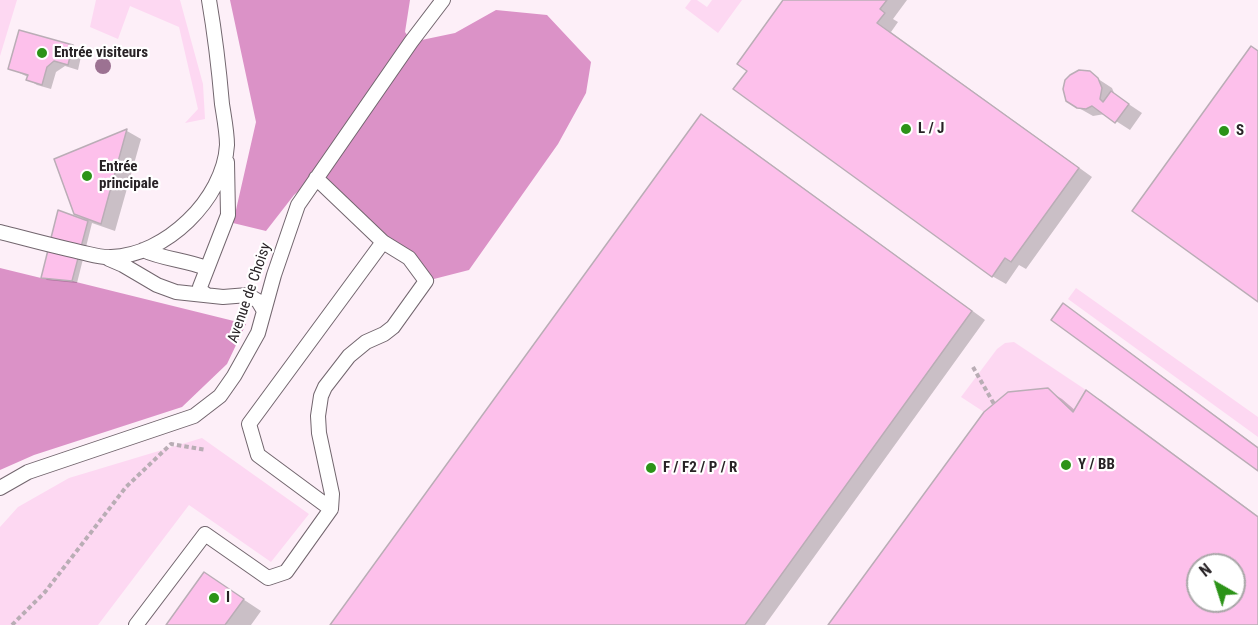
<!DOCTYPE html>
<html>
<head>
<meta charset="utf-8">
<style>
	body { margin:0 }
	#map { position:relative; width:1258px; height:625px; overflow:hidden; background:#fdeff8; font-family:"Roboto Condensed",sans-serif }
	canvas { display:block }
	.north { position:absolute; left:1186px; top:553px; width:60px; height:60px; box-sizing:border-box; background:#fff; border:2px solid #a9a7a8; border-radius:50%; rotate:321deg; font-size:16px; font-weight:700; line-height:24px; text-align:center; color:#282326 }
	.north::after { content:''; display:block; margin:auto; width:21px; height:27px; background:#2c9318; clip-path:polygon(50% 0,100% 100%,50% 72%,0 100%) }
</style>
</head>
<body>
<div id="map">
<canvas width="1258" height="625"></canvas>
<div class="north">N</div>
</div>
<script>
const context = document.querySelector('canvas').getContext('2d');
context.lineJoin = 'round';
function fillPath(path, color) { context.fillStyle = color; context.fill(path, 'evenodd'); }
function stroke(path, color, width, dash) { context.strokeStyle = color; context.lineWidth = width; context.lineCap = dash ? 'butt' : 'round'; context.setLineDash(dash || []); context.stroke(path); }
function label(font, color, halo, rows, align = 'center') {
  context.font = font + ' "Roboto Condensed",sans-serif'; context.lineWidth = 4.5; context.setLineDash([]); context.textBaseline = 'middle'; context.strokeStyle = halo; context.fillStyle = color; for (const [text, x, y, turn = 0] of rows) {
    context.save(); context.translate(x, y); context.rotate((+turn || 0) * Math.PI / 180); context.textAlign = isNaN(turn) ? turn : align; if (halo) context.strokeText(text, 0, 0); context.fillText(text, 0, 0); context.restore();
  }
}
const green = new Path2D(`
	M0 0H17L0 56Z
	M96 0H180L203 84 205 119 185 123 198 109 179 27 130 6 118 39 90 27Z
	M691 0H697L707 7 712 0H742L718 33 685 8Z
	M1076 288 1258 417V437L1068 299Z
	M1014 342 1086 390 1073 412 1047 388 1008 392 984 412 961 397 997 349 1005 343Z
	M202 438 309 514 271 562 189 505 98 625H0V527L18 507 69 478Z`);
const forest = new Path2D(`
	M230 0H410L405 32 412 42 455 33 496 10 547 15 591 62 586 93 558 144 469 270 426 281 315 177 294 195 266 231 233 223 256 122Z
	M0 268 41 278 72 281 246 324 227 364 182 407 34 455 0 470Z`);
const shadow = new Path2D(`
	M785 0H907L893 19 898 22 891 32 1092 177 1026 269 1019 265 1006 284 992 276 749 70Z
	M20 32 73 47 82 52 78 70 65 66 56 72 51 89 37 85 27 79 28 77 9 68Z
	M1089 73 1112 88 1115 95 1142 113 1130 130 1105 114 1093 116 1070 103Z
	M702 116 716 124 985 320 765 625H332Z
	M127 131 141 139 115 231 92 223 77 283 47 280 43 277 87 221 75 213 56 160Z
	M1064 305 1078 314 1258 447V470Z
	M1047 390 1062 399 1076 411 1087 392 1101 400 1258 516V625H830ZM1198 565H1234V601H1198Z
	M205 574 261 611 251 625H168Z`);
const building = new Path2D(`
	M783 0H887L880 9 885 13 877 23 1079 168 1011 262 1005 258 992 277 733 89 747 71 737 64Z
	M19 30 73 45 68 65 54 61 47 67 42 85 26 80 28 75 8 69Z
	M1251 46 1258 51V302L1132 211Z
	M1079 70 1090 71 1098 78 1102 88 1100 99 1103 102 1111 91 1129 104 1115 123 1092 106 1086 109 1077 108 1066 101 1063 89 1065 80 1070 75Z
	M701 114 972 311 745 625H330Z
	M127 129 101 224 74 214 54 159Z
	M58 210 88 221 72 281 41 278Z
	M1063 303 1258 448V471L1051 320Z
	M1048 388 1073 412 1086 390 1258 517V625H828L984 412 1008 392ZM1198 565H1234V601H1198Z
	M204 572 244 599 225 625H166Z`);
const path = new Path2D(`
	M973 367 994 404
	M12 625 45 592 126 487 171 444 206 450`);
const lane = new Path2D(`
	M316 178 383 242
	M0 232C27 239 53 246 80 252 90 254 101 258 111 257 165 256 224 199 227 145 227 132 224 117 222 104 219 69 215 35 209 0
	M143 250C163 259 185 260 206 268
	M109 259 123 265 157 285 176 292 223 297 248 295 258 301 264 311
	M207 295 201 291 200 287 228 215 227 162
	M0 488 28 472 194 416 220 396 234 376 258 333 274 275 298 205 411 42 443 0
	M136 625 205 534 268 578 286 572 331 509 332 494 319 433 318 416 321 396 325 387 349 356 366 342 384 334 393 327 426 281 409 258 383 242 249 424 258 455 331 509`);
const trees = [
	[103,66]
];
const markers = [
	[42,53,6,"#2c9318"],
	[906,129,6,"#2c9318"],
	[1224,131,6,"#2c9318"],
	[87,176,6,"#2c9318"],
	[1066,465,6,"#2c9318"],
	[651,468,6,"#2c9318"],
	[214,598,6,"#2c9318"]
];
const poiNames = [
	["Entrée visiteurs",54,53],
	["L / J",918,129],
	["S",1236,131],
	["Entrée",99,167],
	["principale",99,184],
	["Y / BB",1078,465],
	["F / F2 / P / R",663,468],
	["I",226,598]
];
const streetNames = [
	["Avenue de Choisy",250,293,-71]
];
fillPath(green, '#fdd8f2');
fillPath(forest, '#db92c7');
fillPath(shadow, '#0003');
fillPath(building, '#fdc0eb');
stroke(building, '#baadb6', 1.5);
stroke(lane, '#72666e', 16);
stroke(path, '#b9adb5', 4, [4.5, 3]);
stroke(lane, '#fff', 14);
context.fillStyle = '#9c7292';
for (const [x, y] of trees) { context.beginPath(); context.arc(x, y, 8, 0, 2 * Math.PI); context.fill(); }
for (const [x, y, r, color] of markers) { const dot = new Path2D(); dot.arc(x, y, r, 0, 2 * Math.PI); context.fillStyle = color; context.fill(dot); stroke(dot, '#fff', 2); }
label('bold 15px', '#282326', '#fff', poiNames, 'left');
label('15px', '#282326', '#fff', streetNames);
</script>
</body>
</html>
